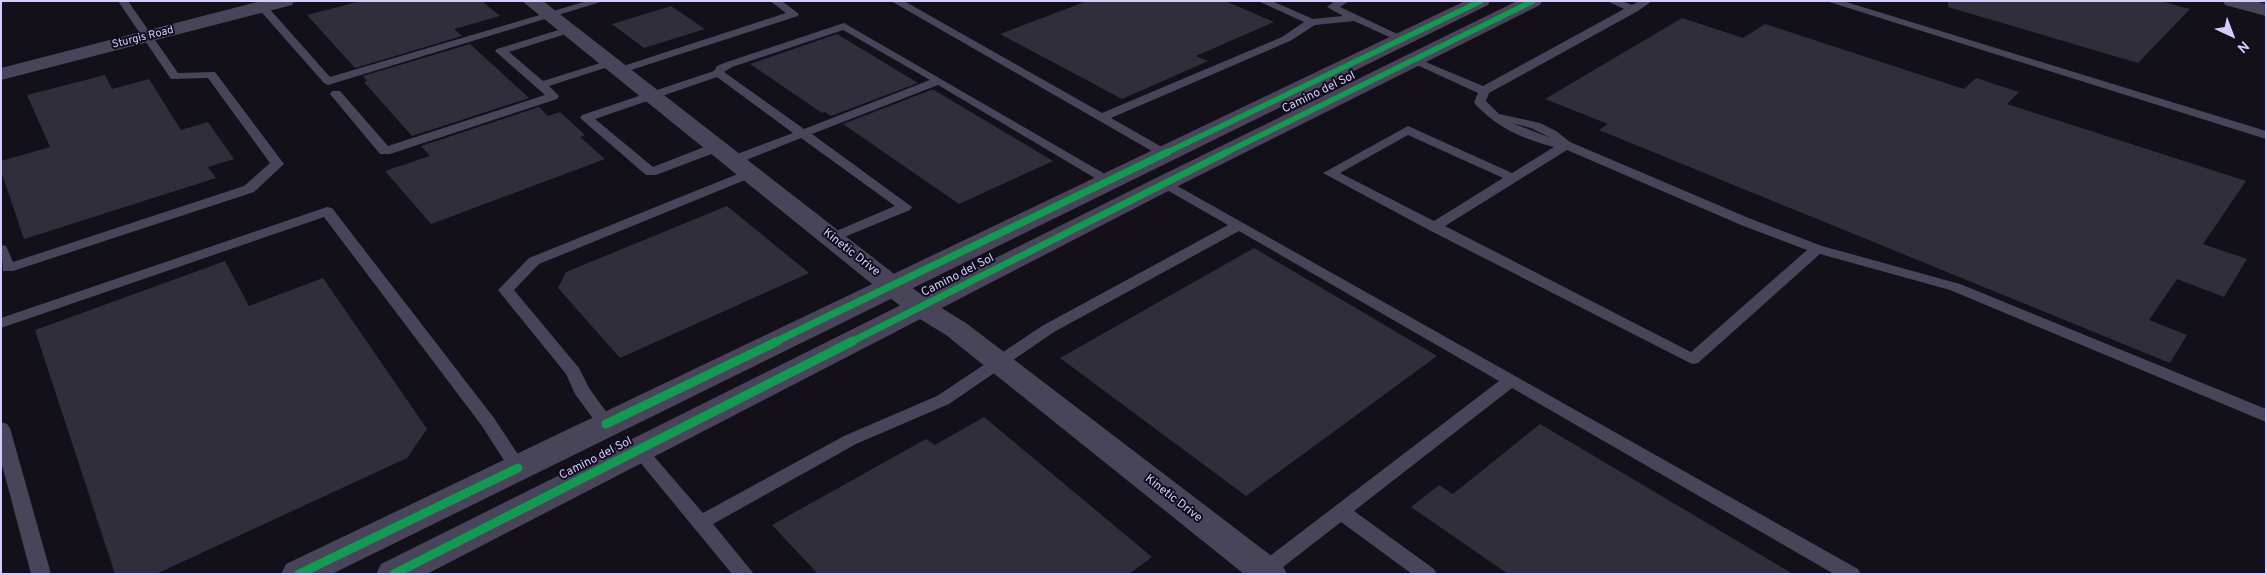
<!DOCTYPE html>
<html>
<head>
<meta charset="utf-8">
<style>
	body { margin:0 }
	#map { position:relative; width:2267px; height:575px; overflow:hidden; background:#13101a; font-family:Overpass,sans-serif }
	canvas { display:block }
	.frame { position:absolute; inset:0; border:2px solid #d5cbfc; pointer-events:none }
	.north { position:absolute; left:2207px; top:10px; width:50px; height:50px; -webkit-text-stroke:4px #110d1d; paint-order:stroke; rotate:137deg; font-size:14px; font-weight:700; line-height:20px; text-align:center; color:#d5cbfc }
	.north::after { content:''; display:block; margin:auto; width:18px; height:22px; background:#d5cbfc; clip-path:polygon(50% 0,100% 100%,50% 72%,0 100%) }
</style>
</head>
<body>
<div id="map">
<canvas width="2267" height="575"></canvas>
<div class="frame"></div>
<div class="north">N</div>
</div>
<script>
const context = document.querySelector('canvas').getContext('2d');
context.lineJoin = 'round';
function fillPath(path, color) { context.fillStyle = color; context.fill(path, 'evenodd'); }
function stroke(path, color, width, dash) { context.strokeStyle = color; context.lineWidth = width; context.lineCap = dash ? 'butt' : 'round'; context.setLineDash(dash || []); context.stroke(path); }
function label(font, color, halo, rows, align = 'center') {
  context.font = font + ' Overpass,sans-serif'; context.lineWidth = 4; context.setLineDash([]); context.textBaseline = 'middle'; context.strokeStyle = halo; context.fillStyle = color; for (const [text, x, y, turn = 0] of rows) {
    context.save(); context.translate(x, y); context.rotate((+turn || 0) * Math.PI / 180); context.textAlign = isNaN(turn) ? turn : align; if (halo) context.strokeText(text, 0, 0); context.fillText(text, 0, 0); context.restore();
  }
}
const building = new Path2D(`
	M361 1H482L500 16 454 29 462 36 355 68 307 15Z
	M1087 1H1225L1274 22 1196 56 1208 61 1122 99 1000 34Z
	M1948 1H2160L2190 9 2138 63 1948 7Z
	M671 6 705 29 644 48 612 24Z
	M1682 18 1743 38 1765 24 1964 89 1976 78 2019 92 2007 104 2246 181 2203 244 2247 259 2224 297 2177 279 2149 320 2187 335 2170 363 1599 130 1608 124 1545 99Z
	M837 34 918 83 831 116 825 112 822 113 750 64Z
	M470 44 529 98 412 136 364 82 367 81 363 76Z
	M105 75 112 89 149 79 181 130 208 122 234 159 208 167 216 178 24 239 1 171V161L50 147 27 95Z
	M931 90H934L1053 161 959 204 843 124Z
	M539 107 548 116 560 112 585 135 580 137 605 159 431 224 385 171 430 156 421 146Z
	M727 206 809 273 620 358 558 288 566 272Z
	M1254 248 1437 356 1246 496 1060 358Z
	M225 261 249 306 323 278 427 429 407 458 156 574H115L35 330Z
	M984 417 1152 557 1129 574H818L772 525 926 439 935 445Z
	M1540 424 1793 574H1508L1411 507 1439 485 1453 494Z`);
const service = new Path2D(`
	M118 1H128L178 73 215 72 284 164 254 192 13 271H3L1 245 6 246 13 262 244 186 270 163 208 78 171 79Z
	M587 1H604L328 85 324 83 257 7 262 4 266 5 330 77Z
	M770 1H782L799 14 798 16 625 72H617L615 70 617 68 786 13Z
	M891 1H904L1102 113 1282 37 1304 22 1258 1H1272L1313 19 1343 16 1327 7 1335 1H1349L1340 7 1408 39 1402 42 1398 41 1354 21 1315 25 1290 41 1111 118 1169 151 1170 154 1164 158Z
	M1607 1H1622L1632 5 1639 1H1652L1638 11 1489 93 1486 101 1499 114 1540 123 1556 131 1570 142 1751 219 1822 246 1960 284 2266 409V422L1950 290 1820 254 1698 363 1692 364 1429 230 1323 173 1408 126 1512 173 1554 147C1523 139 1498 128 1476 105L1474 102 1478 93 1406 60 1412 57 1416 58 1483 86 1624 9ZM1512 123 1531 128 1551 138ZM1408 135 1503 178 1434 221 1340 173ZM1567 150 1741 225 1807 250 1691 352 1445 226Z
	M1826 1H1843L2266 131V139Z
	M844 23 1117 181 1115 184H1105L938 85 812 134 912 207 910 210 832 242 825 238 827 235 895 206 801 138 739 163H729L728 160 729 157 793 133 717 77 595 119 653 167 712 144H722L723 147 722 150 656 175H646L580 118 582 115 714 71 717 66 724 63ZM843 30 930 80 804 129 724 72 732 67Z
	M568 27 572 28 573 30 572 32 509 52 543 81 610 60 614 61 616 63 614 65 549 86 559 96 557 99 390 154H380L330 94 332 91H340L388 146 545 95 495 51 497 49Z
	M750 169 755 170 757 173 755 176 539 264 514 290 579 368 589 388 615 424 612 428 606 430 600 428 575 394 566 374 498 290 529 258Z
	M1165 179 1858 569 1861 574H1834L1512 388 1354 511 1434 569 1437 574H1412L1341 522 1274 574H1257L1255 570 1258 565 1499 381 1239 231 1054 332 949 404 856 444 713 524 754 574H732L630 450 633 446 639 444 645 446 703 513 844 436 937 396 1042 326 1228 225 1160 186 1158 183 1160 180Z
	M327 207 332 208 494 418 527 468 524 473 518 474 512 473 482 426 324 217 1 328V318Z
	M1 422 7 424 10 428 51 574H31L1 461Z`);
const minor = new Path2D(`
	M522 1H543L902 280 930 301 966 323 1282 564 1287 574H1244L946 335 910 313 882 292Z
	M2223 1H2255L2266 4V16L2225 5Z`);
const tertiary = new Path2D(`
	M261 1H294L292 5 1 80V68Z
	M1465 1H1490L1488 5 332 574H281L286 564Z
	M1517 1H1542L1540 5 1174 188 427 574H376L381 564 1156 178Z`);
const cyclewayFar2 = new Path2D(`
	M1166 153 1481 1
	M1225 153 1533 1`);
const cyclewayFar1 = new Path2D(`
	M775 342 1168 152
	M851 342 1227 152`);
const cycleway = new Path2D(`
	M606 424 778 341
	M299 574 518 468
	M394 574 853 341`);
const farStreetnames = [
	["Sturgis Road",143,38,-14]
];
const streetNames = [
	["Camino del Sol",1319,93,-26],
	["Kinetic Drive",851,253,38],
	["Camino del Sol",958,276,-27],
	["Camino del Sol",596,459,-27],
	["Kinetic Drive",1173,499,38]
];
fillPath(building, '#312e3c');
fillPath(service, '#48455a');
fillPath(minor, '#48455a');
fillPath(tertiary, '#48455a');
stroke(cyclewayFar2, '#139951', 5.5);
stroke(cyclewayFar1, '#139951', 7);
stroke(cycleway, '#139951', 9);
label('11px', '#d5cbfc', '#110d1d', farStreetnames);
label('12px', '#d5cbfc', '#110d1d', streetNames);
</script>
</body>
</html>
